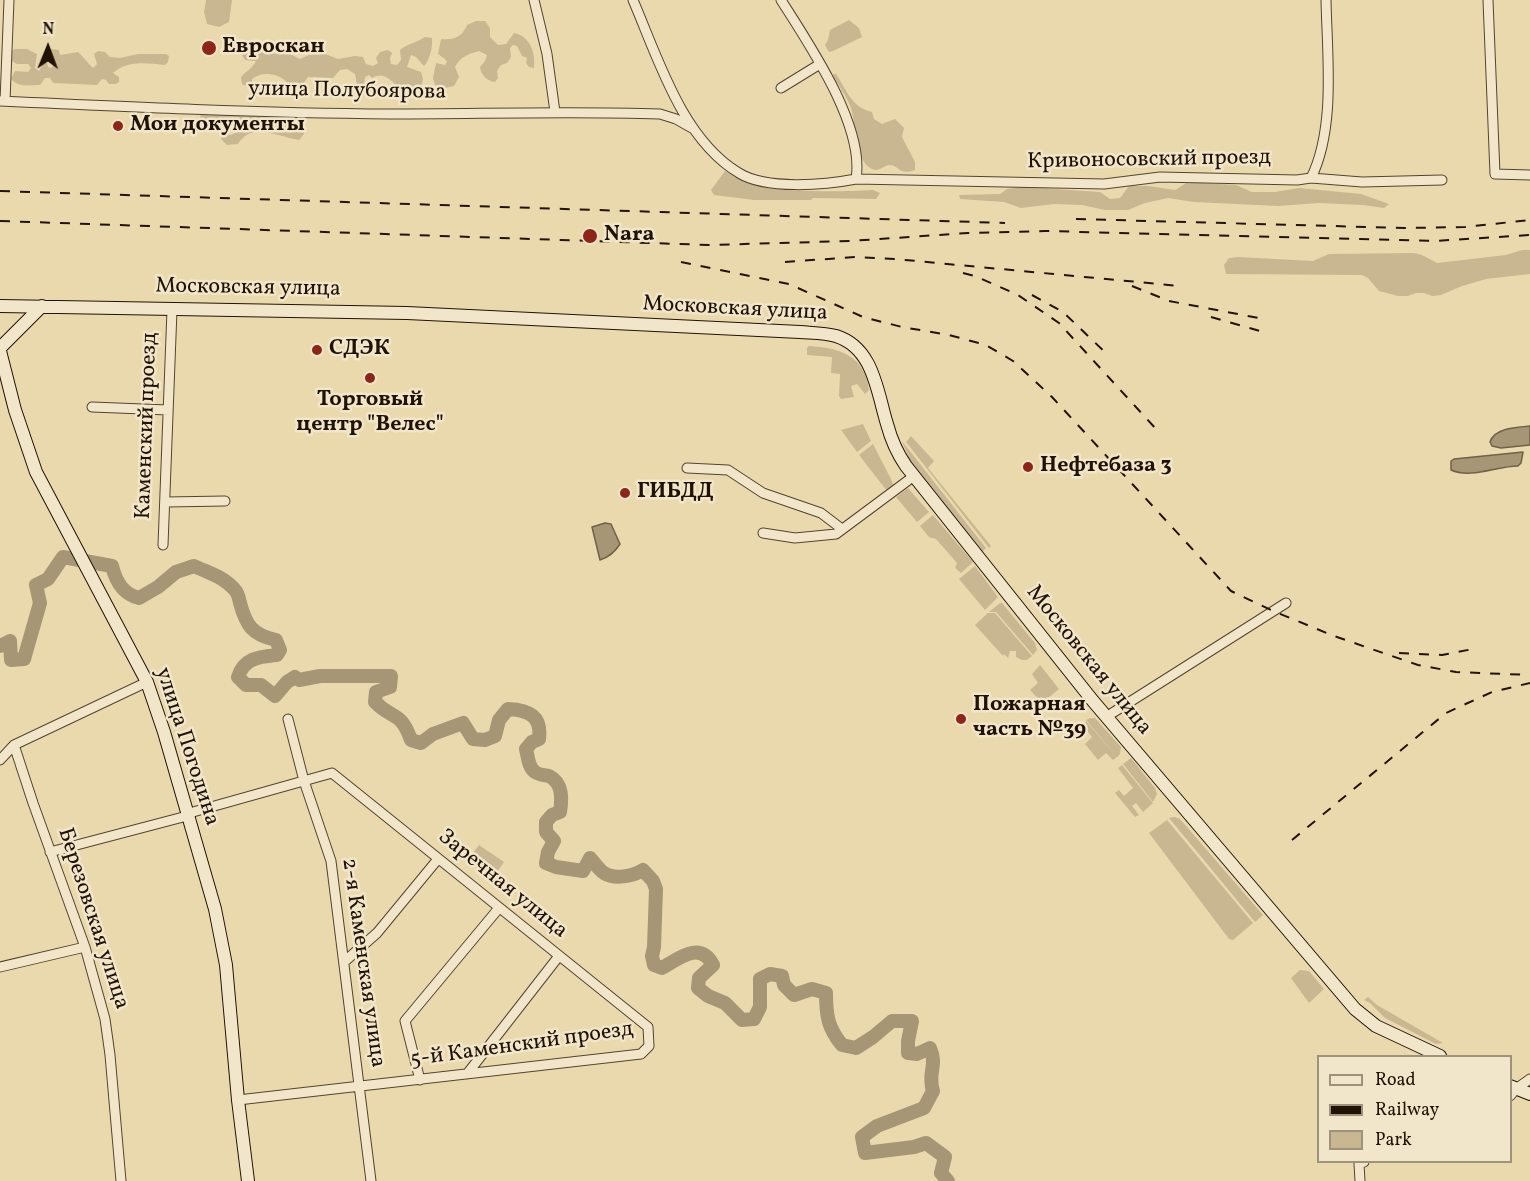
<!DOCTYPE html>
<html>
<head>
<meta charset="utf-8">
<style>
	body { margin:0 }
	#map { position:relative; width:1530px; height:1181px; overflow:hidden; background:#ebd9ae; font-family:Vollkorn,serif }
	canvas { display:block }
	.legend { position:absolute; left:1317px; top:1055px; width:195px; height:108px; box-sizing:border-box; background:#f2e6ca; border:2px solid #9e927c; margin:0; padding:8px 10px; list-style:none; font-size:18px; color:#201306 }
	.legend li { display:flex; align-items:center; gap:12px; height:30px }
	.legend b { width:30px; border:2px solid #9e927c }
	.north { position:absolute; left:18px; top:18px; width:60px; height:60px; -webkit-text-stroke:4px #f2e6ca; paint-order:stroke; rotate:1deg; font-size:16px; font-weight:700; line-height:24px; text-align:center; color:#201306 }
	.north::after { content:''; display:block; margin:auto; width:21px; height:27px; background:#201306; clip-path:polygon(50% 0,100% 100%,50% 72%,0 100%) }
</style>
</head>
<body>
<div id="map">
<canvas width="1530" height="1181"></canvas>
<ul class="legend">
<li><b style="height:8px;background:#f2e6ca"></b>Road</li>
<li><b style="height:8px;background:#201306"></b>Railway</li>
<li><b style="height:16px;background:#c8b791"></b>Park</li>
</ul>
<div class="north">N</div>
</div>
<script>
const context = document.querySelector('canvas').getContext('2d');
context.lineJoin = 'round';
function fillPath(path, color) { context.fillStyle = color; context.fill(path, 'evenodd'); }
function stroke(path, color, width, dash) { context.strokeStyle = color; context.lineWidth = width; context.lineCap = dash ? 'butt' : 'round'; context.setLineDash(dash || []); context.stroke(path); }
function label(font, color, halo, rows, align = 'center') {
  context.font = font + ' Vollkorn,serif'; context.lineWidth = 5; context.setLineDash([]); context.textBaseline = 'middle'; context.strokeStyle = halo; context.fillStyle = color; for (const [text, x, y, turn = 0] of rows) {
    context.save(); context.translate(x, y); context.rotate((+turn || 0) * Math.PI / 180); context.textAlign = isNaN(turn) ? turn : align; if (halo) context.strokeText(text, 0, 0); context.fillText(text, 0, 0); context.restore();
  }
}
const green = new Path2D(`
	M206 0H232L229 22 219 27 207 24 204 12Z
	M849 20 859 28 862 37 833 51 829 52 825 45 828 40 830 30Z
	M476 21H485L490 28V37L498 45 506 44 514 33C530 36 536 53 534 68L529 67 526 63 527 58 522 56 517 46 513 45 510 48 511 57 507 63 501 65 497 71 498 78 495 82C487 81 481 75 480 67L485 61 487 55 479 51C468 54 460 57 455 67L459 77 454 86 445 88 435 85 433 78 436 63 445 65 447 62 445 59 438 54 441 39C455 40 462 37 467 25Z
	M425 37 432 38C433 46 430 60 424 66L416 57 411 55 407 67 421 72 423 79 421 87 400 88C390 81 385 71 372 78L369 75 365 77 364 85 361 88 357 85 355 74 347 69 340 70 333 78 308 77 301 87C290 89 284 93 273 93L271 90 272 87 277 85 282 87 287 85 286 81C276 73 262 71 252 79V83L260 85 262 88 258 93 250 92 248 87 242 84 241 77C246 71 253 68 256 61L245 60 242 55 245 50H263L267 54 288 53 300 59 309 55 323 53 338 59 355 56 363 57 366 64 373 66 378 63 376 58 380 52 388 50 392 53 390 58 391 64 397 65 401 60 400 50C407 44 416 43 425 37Z
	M15 49H27L37 54 35 68 39 71 44 62 47 61 48 67 52 68 54 63 48 54 51 49 59 50 60 55 78 52C84 57 87 63 93 68L97 64 94 54 98 51 105 52 110 57 120 58 138 54H166L169 56 168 62 165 65C147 63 127 60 113 73L119 77V82L116 84H109L106 80 102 79 97 85 53 83 50 78H45L40 85C29 85 19 88 11 79L15 71 28 72 31 68 28 64H17L10 60V52Z
	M834 74H836C846 89 852 108 872 112L874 119 882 124 895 119 904 128 902 137 915 162V170C898 176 900 165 889 165 883 166 879 172 872 169 855 162 856 123 851 108 847 97 839 86 833 76Z
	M201 113 302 116 304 134 299 140C278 137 252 121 238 144L227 145 221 139 223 134 231 135 237 132 234 125 202 122 200 119Z
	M725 171C756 195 834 192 873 190L880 193 876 199 813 198 811 200H754L714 195 711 190Z
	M1188 182 1236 185 1252 192H1275L1299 188 1361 194 1389 204 1384 208 1363 205 1319 203 1278 206 1194 202 1168 198 1145 203 1128 210H1105L1082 205 1054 204 1021 208 1004 202 960 199 959 195 1000 194 1007 189 1024 187 1100 192 1110 199 1120 198 1129 186H1149L1175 190Z
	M1522 250H1530V274L1486 279 1462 286 1441 295 1432 296 1424 293H1416L1408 296H1398L1379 291 1368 278 1362 275 1226 274 1224 265 1229 258 1238 257 1313 261 1329 254 1414 253 1422 255 1437 263 1506 255Z
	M809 346C839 348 865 355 869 390L865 394 857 384 851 386 854 397 841 399 839 396 840 374 831 373 832 357 807 355V348Z
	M863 424 871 441 857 452 841 430Z
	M911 436 934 461 928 468 991 546 989 548 906 442Z
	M902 441 986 548 982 552 916 469 909 459Z
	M873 444 892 481 893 486 887 491 859 455Z
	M908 488 929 512 917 522 896 497Z
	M933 515 973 562 961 573 955 568 957 563 936 539 929 537 920 526Z
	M975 566 998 597 985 610 959 579Z
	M1000 603H1002L1035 643 1037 650 1033 655 996 612H989Z
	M988 613H995L1032 656 1027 660H1022L1016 657V651H1010L1008 658 1004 654 1003 656 975 625Z
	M1040 665 1059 689 1042 703 1030 690 1038 683 1032 674Z
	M1091 718H1095L1121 747 1120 754 1117 757 1086 720Z
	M1086 721 1117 757 1113 760 1106 753 1098 760 1085 744 1092 737 1084 727Z
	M1131 758 1155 788 1157 794 1153 802 1123 764Z
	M1122 765 1153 803 1143 812 1136 803 1132 806 1139 815 1135 817 1115 793 1119 790 1124 796 1133 788 1118 768Z
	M1175 817 1180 819 1263 915 1255 922 1169 818Z
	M1167 820 1253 923 1233 940 1229 939 1149 833Z
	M479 845 504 862 492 879 467 861Z
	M1300 970 1309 971 1324 989 1309 1003 1291 978Z
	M1368 997 1377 1005 1443 1043 1436 1044 1385 1018 1370 1003 1364 1000Z`);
const water = new Path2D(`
	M1530 426V445L1501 448 1492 446 1490 442C1494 428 1517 427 1530 426Z
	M1523 452 1521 463 1518 466C1497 466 1471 479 1451 470V461L1454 459Z
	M605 523 611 524 620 544C615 552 609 557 600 560L592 527Z`);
const river = new Path2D(`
	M0 646 10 641 11 660 24 659 40 603 36 585 48 579 63 557 112 566C116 582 123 594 139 598L158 587 176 572 194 566C209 573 224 577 235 590 238 593 239 598 240 603 246 625 252 635 276 640L280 650 277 655C258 657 244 658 238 677L246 685H261L275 696 287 682 295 677 299 680 320 676H391L390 687 376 692 375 702C393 720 401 711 411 740L421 743 433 734 463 723 473 739 485 740 495 736 499 720 508 709C529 710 542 716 539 739L532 742 526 749C528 756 528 767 535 772 539 775 544 775 549 776 563 783 562 799 560 812L552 815 546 822V832L554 841 548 852 546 863 556 867 583 871 590 858C594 862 599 870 604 873 615 880 633 876 643 870L653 881 656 889 654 947 652 956 654 965 662 968C678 959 700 940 713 965L699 978 698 988 708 996 725 1003 742 1020 754 1019 760 1007V979L770 974 782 976 784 985 794 995 812 989 826 993C826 1016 828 1028 842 1045L856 1048 873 1037 892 1021H912L908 1041V1053L917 1054 930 1048C938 1066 927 1073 933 1091L924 1108 877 1126 862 1137 865 1153 914 1147 926 1143 945 1157 941 1173 948 1181`);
const street = new Path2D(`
	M534 0 547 54 555 112
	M633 0C658 58 682 139 739 173 766 190 825 185 856 179L1104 184 1160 177 1297 180 1311 178 1362 182 1442 180
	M781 0C809 44 865 126 856 179
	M1488 0 1495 174 1530 175
	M781 88 820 64
	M0 101C130 107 261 113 391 114 481 114 570 111 660 114L676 119 692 128
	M5 101 9 0
	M1311 178C1336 128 1327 54 1326 0
	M92 407 168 410
	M687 468 728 470 763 493 821 513 842 529
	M166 502 225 501
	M763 533 795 538 836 534 914 476
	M163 545 172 310
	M1106 717 1286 603
	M288 719 304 781 331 861 371 1181
	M14 745 33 803 85 947 105 1019 110 1055 121 1181
	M0 760 14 745 147 682
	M50 852 187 816 193 812 332 773 648 1027 649 1046 641 1054 238 1100
	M344 962 377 933 438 859
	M0 967 85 947
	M467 1074 559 956
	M420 1080 405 1021 499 908
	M1510 1096 1516 1089 1530 1079
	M1360 1181 1359 1164 1364 1162`);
const secondary = new Path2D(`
	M0 306 407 313 800 332C812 333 825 333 836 336 874 348 877 392 887 424 891 439 897 453 906 466L1093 701 1355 1009 1376 1026 1440 1056
	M0 348 42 306
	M0 351 15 410 36 472 147 682 164 732 215 909 226 965 238 1100 248 1181
	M1510 1086 1530 1094`);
const rail = new Path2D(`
	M0 191 1005 223
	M1076 219 1405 228 1465 227 1530 220
	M0 221 709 245 850 241 968 233 1045 231 1435 241 1530 235
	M681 262 789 284 863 317 902 327 949 335 986 345 1013 361 1052 397 1231 591 1273 611 1334 636 1418 665 1456 672 1530 675
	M785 262 855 257 895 259 1180 286
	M963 273 975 276 1018 295 1059 323 1157 430
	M1132 286 1169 301 1264 319
	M1032 295 1063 312 1109 356
	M1211 317 1267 333
	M1399 653 1442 655 1473 649
	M1292 840 1446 713 1492 692 1530 683`);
const markers = [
	[209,48,8,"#8f2418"],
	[118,126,6,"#8f2418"],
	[590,236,8,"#8f2418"],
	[317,350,6,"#8f2418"],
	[370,378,6,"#8f2418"],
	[1028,467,6,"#8f2418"],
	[625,493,6,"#8f2418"],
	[961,719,6,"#8f2418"]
];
const poiNames = [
	["Евроскан",222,48],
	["Мои документы",130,126],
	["Nara",604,236],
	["СДЭК",329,350],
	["Торговый",370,401,"center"],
	["центр \"Велес\"",370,426,"center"],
	["Нефтебаза 3",1040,467],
	["ГИБДД",637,493],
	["Пожарная",973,706],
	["часть №39",973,731]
];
const streetNames = [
	["улица Полубоярова",347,92,1],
	["Кривоносовский проезд",1149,161,-1],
	["Московская улица",248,289,1],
	["Московская улица",735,310,3],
	["Каменский проезд",148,426,-88],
	["Московская улица",1088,661,51],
	["улица Погодина",186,747,72],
	["Заречная улица",502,885,39],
	["Березовская улица",92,919,72],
	["2-я Каменская улица",362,963,82],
	["5-й Каменский проезд",522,1046,-8]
];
fillPath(green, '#c8b791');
fillPath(water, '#a69675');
stroke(water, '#706249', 1.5);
stroke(river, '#a69675', 14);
stroke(street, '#534430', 11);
stroke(secondary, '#201306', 14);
stroke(street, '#f2e6ca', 9);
stroke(secondary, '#f2e6ca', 12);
stroke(rail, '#201306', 2, [10, 10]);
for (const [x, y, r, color] of markers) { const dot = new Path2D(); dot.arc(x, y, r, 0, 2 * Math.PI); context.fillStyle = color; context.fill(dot); stroke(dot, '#f2e6ca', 2); }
label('bold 22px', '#201306', '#f2e6ca', poiNames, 'left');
label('22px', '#201306', '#f2e6ca', streetNames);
</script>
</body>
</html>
